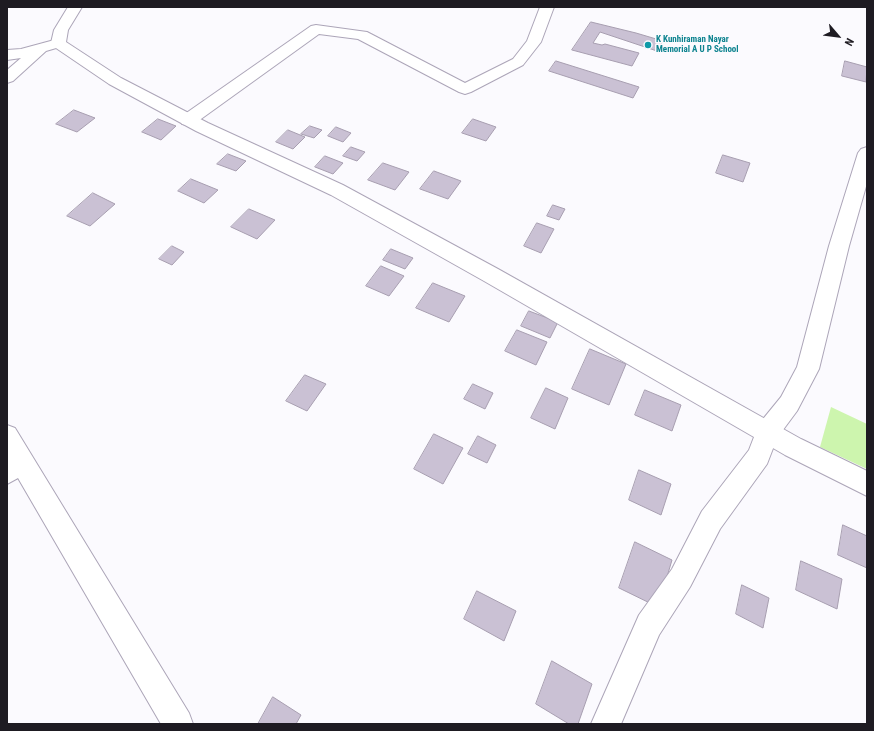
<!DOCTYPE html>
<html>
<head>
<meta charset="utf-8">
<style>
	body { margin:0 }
	#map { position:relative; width:874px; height:731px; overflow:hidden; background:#fbfafe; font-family:"Roboto Condensed",sans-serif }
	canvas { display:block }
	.frame { position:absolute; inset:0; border:8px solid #1e1b22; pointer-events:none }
	.north { position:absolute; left:818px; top:16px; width:40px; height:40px; -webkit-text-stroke:3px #fbfafe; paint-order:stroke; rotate:118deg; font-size:11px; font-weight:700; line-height:16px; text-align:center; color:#1e1b22 }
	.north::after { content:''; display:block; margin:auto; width:14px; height:18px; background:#1e1b22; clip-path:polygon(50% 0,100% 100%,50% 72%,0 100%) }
</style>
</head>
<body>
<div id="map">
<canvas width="874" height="731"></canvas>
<div class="frame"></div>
<div class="north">N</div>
</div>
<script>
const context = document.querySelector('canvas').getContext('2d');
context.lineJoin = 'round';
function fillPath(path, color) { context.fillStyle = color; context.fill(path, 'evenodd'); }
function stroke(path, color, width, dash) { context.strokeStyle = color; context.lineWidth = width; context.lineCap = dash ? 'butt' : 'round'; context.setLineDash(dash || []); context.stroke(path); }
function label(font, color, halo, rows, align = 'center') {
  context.font = font + ' "Roboto Condensed",sans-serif'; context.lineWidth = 3; context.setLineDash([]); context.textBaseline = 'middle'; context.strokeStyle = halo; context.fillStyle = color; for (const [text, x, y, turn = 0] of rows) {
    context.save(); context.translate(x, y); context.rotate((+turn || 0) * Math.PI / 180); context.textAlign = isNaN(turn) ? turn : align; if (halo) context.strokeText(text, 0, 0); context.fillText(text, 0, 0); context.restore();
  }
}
const green = new Path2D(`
	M831 407 867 424V469L820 447Z`);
const building = new Path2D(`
	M591 22 636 33 663 41 657 51 600 32 593 43 602 45 605 44 639 53 632 66 572 50Z
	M556 61 639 87 633 98 549 71Z
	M845 61 867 67 866 82 842 76Z
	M74 110 95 118 77 132 56 124Z
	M158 119 176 126 161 140 142 132Z
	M473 119 496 127 486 141 462 133Z
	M310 126 322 130 314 138 301 134Z
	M336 127 351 133 343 142 328 136Z
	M288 130 305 137 293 149 276 142Z
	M351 147 365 152 357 161 343 156Z
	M228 154 246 161 236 171 217 164Z
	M723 155 750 163 743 182 716 173Z
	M325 156 343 163 333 174 315 167Z
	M383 163 409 172 395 190 368 180Z
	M434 171 461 181 448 199 420 189Z
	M191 179 218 190 204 203 178 191Z
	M93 193 115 204 90 226 67 216Z
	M553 205 565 209 559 220 547 216Z
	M249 209 275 220 257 239 231 227Z
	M537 223 554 229 541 253 524 246Z
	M172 246 184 252 172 265 159 259Z
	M391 249 413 258 405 269 383 260Z
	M381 266 404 276 389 296 366 286Z
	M433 283 465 296 449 322 416 308Z
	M529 311 558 322 550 338 521 326Z
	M517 330 547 342 536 365 505 351Z
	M590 349 626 364 609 405 572 389Z
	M305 375 326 384 307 411 286 401Z
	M473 384 493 393 485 409 464 399Z
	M546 388 568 398 555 429 531 418Z
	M645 390 681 405 672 431 635 415Z
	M434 434 463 448 443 484 414 469Z
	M478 436 496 445 487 463 468 454Z
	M639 470 671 484 661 515 629 500Z
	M843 525 867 536V568L838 555Z
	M635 542 672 560 658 607 619 588Z
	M801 561 842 579 837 609 796 590Z
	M742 585 769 598 763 628 736 614Z
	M477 591 516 611 504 641 464 619Z
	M552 661 592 684 578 724H569L536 704Z
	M273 697 301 715 296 724H258Z`);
const minor = new Path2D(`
	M540 7H554L541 42 523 65 471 92 465 94 459 92 358 39 319 34 194 124 188 125 182 124 180 120 182 116 311 26 316 25 367 32 465 83 513 59 527 41Z
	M58 39 63 40 65 43 63 46 46 51 13 81 7 83V70L21 58 7 60V50L21 49Z
	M867 147V183L849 246 819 369 797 411 777 438 767 464 720 529 690 587 659 635 621 724H591L639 615 672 569 702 511 749 450 759 424 781 397 797 367 829 246 858 153 861 149Z
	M7 425 15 428 189 713 193 724H161L18 478 7 484Z`);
const tertiary = new Path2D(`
	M68 7H82L68 30 66 42 121 78 208 123 343 185 498 269 801 439 867 471V496L785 455 484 281 331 195 196 131 109 84 53 46 51 43 54 30Z`);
const markers = [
	[648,45,4,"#0f9aa8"]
];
const farCulturenames = [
	["K Kunhiraman Nayar",656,40],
	["Memorial A U P School",656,50]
];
fillPath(green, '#cdf5ae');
fillPath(building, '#cac1d4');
stroke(building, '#a79eb0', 1);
stroke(minor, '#aca5b8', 2);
stroke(tertiary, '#aca5b8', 2);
fillPath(minor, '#fff');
fillPath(tertiary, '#fff');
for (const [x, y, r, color] of markers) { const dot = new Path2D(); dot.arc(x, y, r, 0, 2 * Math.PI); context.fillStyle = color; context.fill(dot); stroke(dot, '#fbfafe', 1.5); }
label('bold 9px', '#0d838f', '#fbfafe', farCulturenames, 'left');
</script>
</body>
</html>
